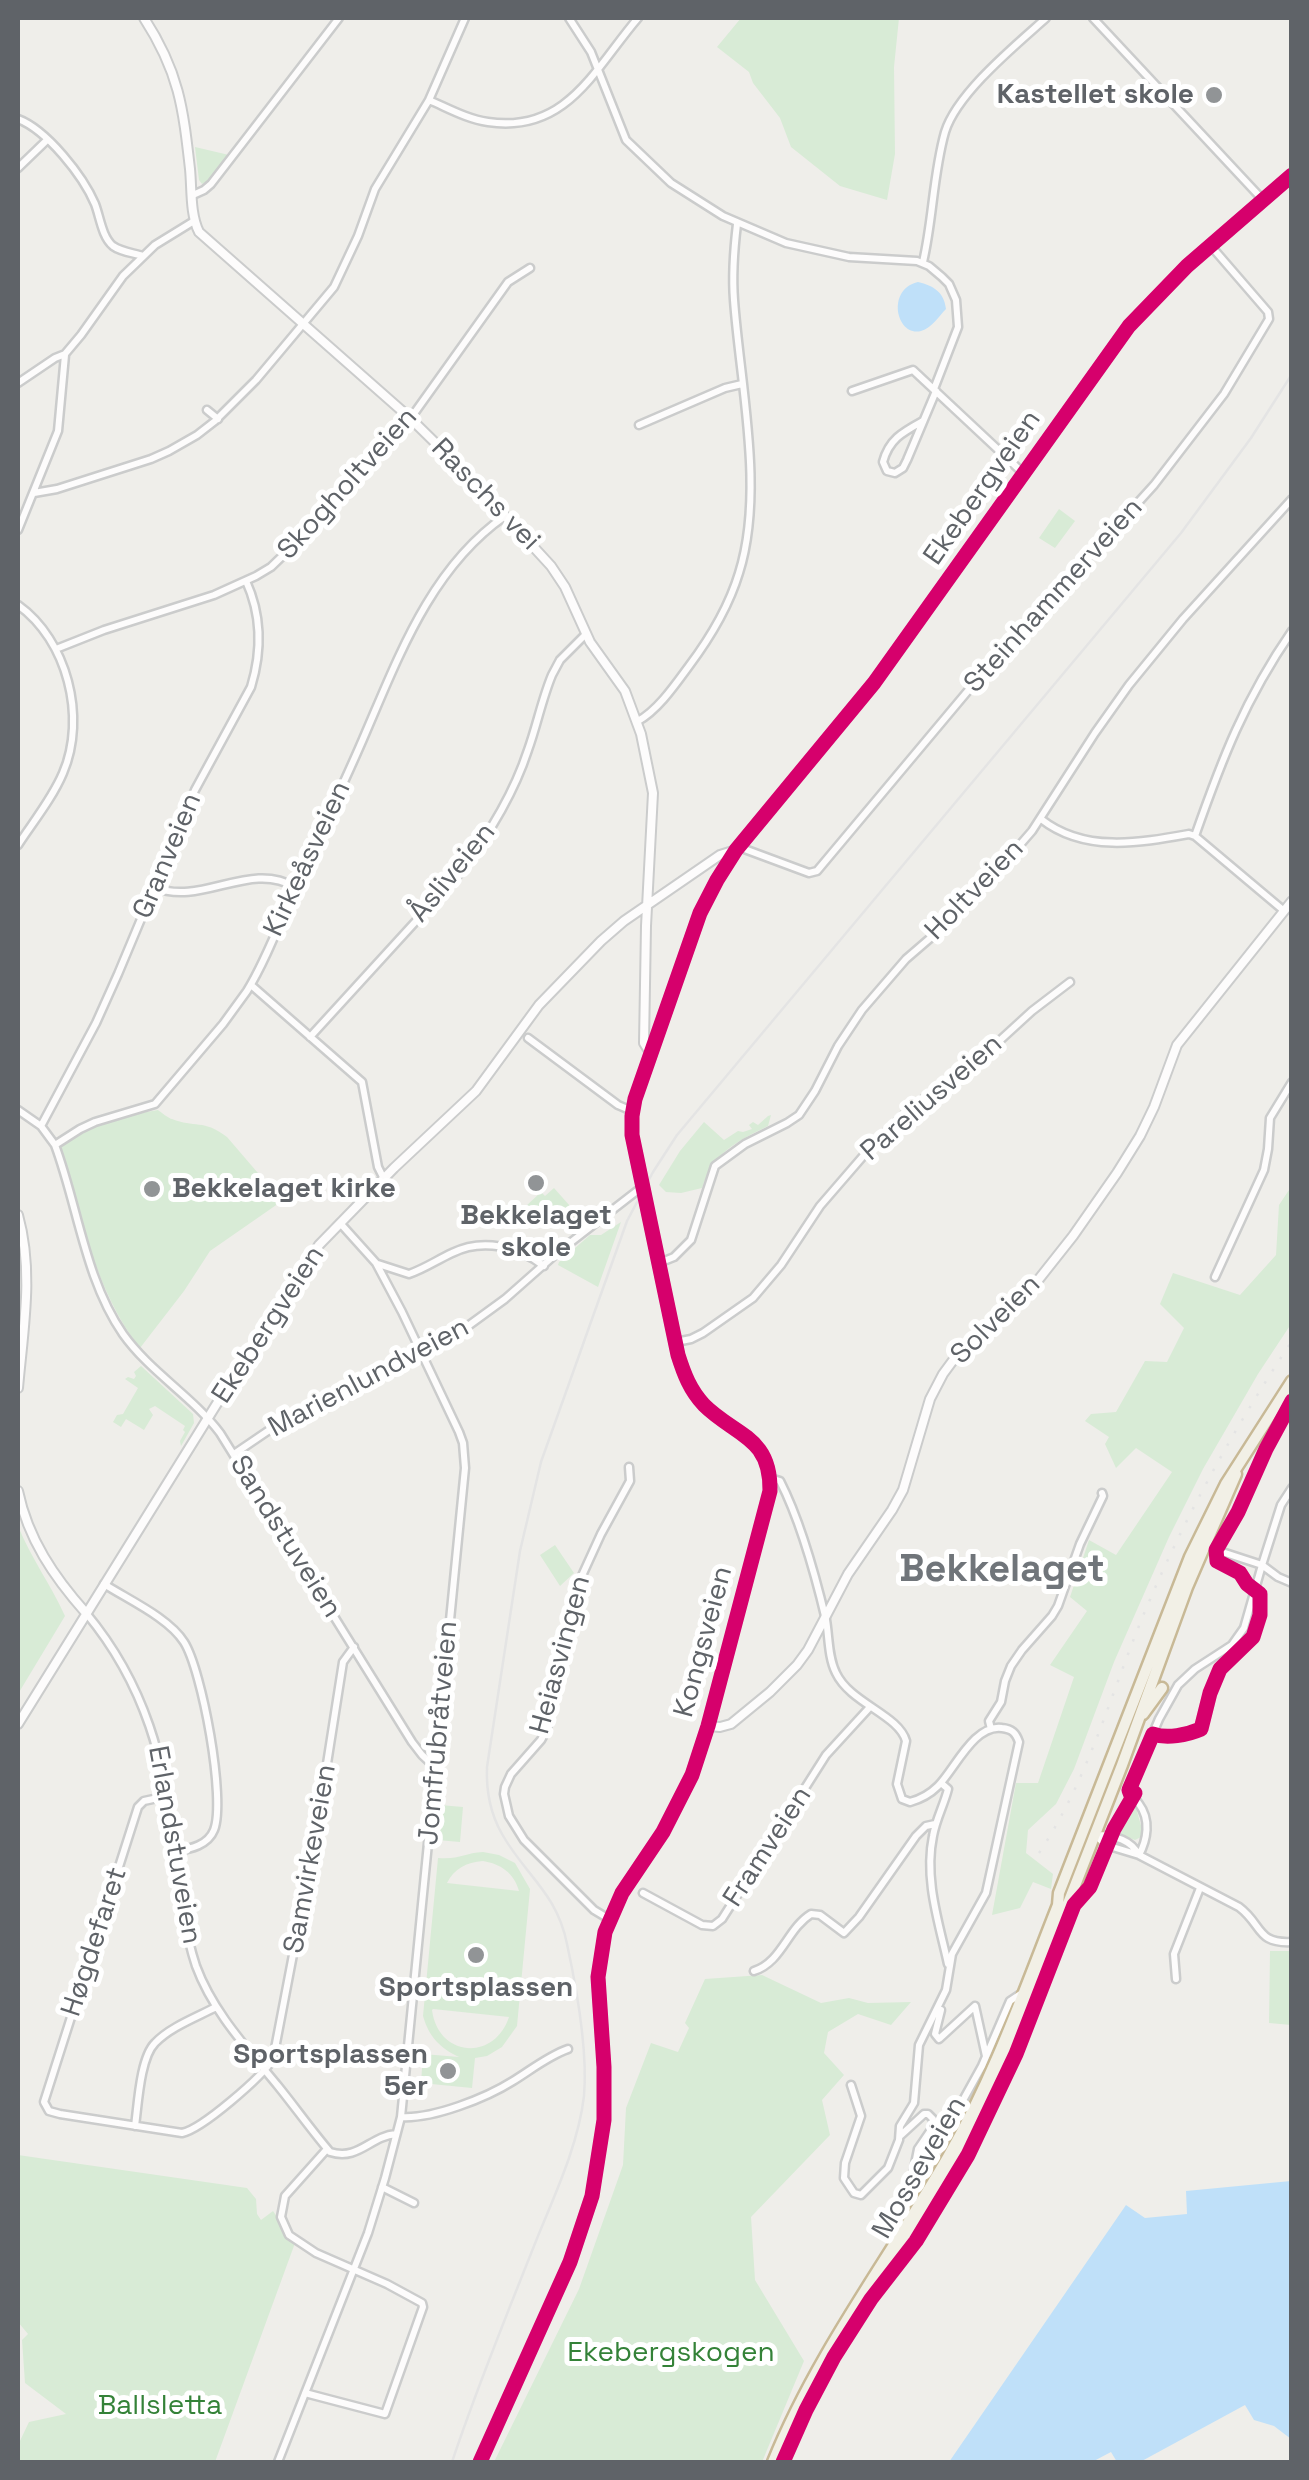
<!DOCTYPE html>
<html>
<head>
<meta charset="utf-8">
<style>
	body { margin:0 }
	#map { position:relative; width:1309px; height:2480px; overflow:hidden; background:#efeeea; font-family:"Space Grotesk",sans-serif }
	canvas { display:block }
	.frame { position:absolute; inset:0; border:20px solid #5f6368; pointer-events:none }
</style>
</head>
<body>
<div id="map">
<canvas width="1309" height="2480"></canvas>
<div class="frame"></div>
</div>
<script>
const context = document.querySelector('canvas').getContext('2d');
context.lineJoin = 'round';
function fillPath(path, color) { context.fillStyle = color; context.fill(path, 'evenodd'); }
function stroke(path, color, width, dash) { context.strokeStyle = color; context.lineWidth = width; context.lineCap = dash ? 'butt' : 'round'; context.setLineDash(dash || []); context.stroke(path); }
function label(font, color, halo, rows, align = 'center') {
  context.font = font + ' "Space Grotesk",sans-serif'; context.lineWidth = 10; context.setLineDash([]); context.textBaseline = 'middle'; context.strokeStyle = halo; context.fillStyle = color; for (const [text, x, y, turn = 0] of rows) {
    context.save(); context.translate(x, y); context.rotate((+turn || 0) * Math.PI / 180); context.textAlign = isNaN(turn) ? turn : align; if (halo) context.strokeText(text, 0, 0); context.fillText(text, 0, 0); context.restore();
  }
}
const green = new Path2D(`
	M741 18H899L894 67 895 154 887 200 840 186 791 147 780 118 753 83 749 72 717 47Z
	M195 147 229 155 210 180 202 184 199 180Z
	M1059 509 1075 521 1055 548 1039 538Z
	M158 1110C159 1111 170 1119 172 1119 194 1128 204 1119 227 1137L282 1201 210 1251 184 1291 140 1348C96 1293 79 1211 60 1143L106 1119Z
	M771 1115 768 1126C736 1142 714 1152 702 1188L681 1193 666 1192 659 1185 680 1151 704 1122 724 1140 738 1131 743 1132 752 1129 749 1125 753 1122 758 1125 768 1116Z
	M1291 1187V1324L1258 1374 1203 1469 1169 1537 1114 1662 1074 1769 1056 1804 1028 1830 1026 1853 1053 1874 1051 1889 1033 1882 1020 1908 992 1915 1016 1783H1038L1074 1677 1050 1665 1087 1611 1070 1597 1089 1540 1116 1555 1172 1472 1136 1448 1116 1468 1105 1444 1109 1437 1085 1421 1091 1414 1116 1412 1145 1361 1167 1362 1184 1328 1160 1304 1173 1273 1240 1295 1276 1255 1279 1205Z
	M554 1188 570 1206 546 1227 525 1207 541 1192 545 1196Z
	M621 1222 598 1287 558 1265 559 1262 590 1235H601Z
	M141 1366 193 1414 194 1423 181 1446 180 1441 185 1432 183 1430 185 1426 155 1406 149 1409 153 1415 144 1430 126 1419 121 1427 113 1422 117 1415 123 1414 138 1388 125 1379 128 1377 134 1379 136 1376 134 1372Z
	M18 1526C31 1558 51 1585 65 1616L18 1694Z
	M555 1545 574 1573 560 1586 540 1555Z
	M1130 1804 1136 1808 1142 1829 1141 1837 1135 1840 1116 1833 1115 1830Z
	M440 1805 463 1807 460 1842 437 1840Z
	M483 1852 499 1855 515 1863 530 1889 517 2026 502 2047 487 2056 475 2058 472 2088 421 2083 423 2054 459 2057C440 2048 429 2037 423 2016L438 1858C459 1860 464 1853 483 1852ZM483 1861C501 1864 514 1873 519 1891L447 1883C454 1869 466 1862 483 1861ZM432 2010 433 2009 509 2017C494 2062 438 2057 432 2010Z
	M1270 1951H1291V2025L1269 2023Z
	M762 1975 821 2003 849 1998 868 2003 911 2002 891 2025 858 2014 828 2032 824 2053 844 2075 822 2100 830 2135 751 2217 755 2280 804 2361 762 2462H494L579 2289 623 2165 626 2108 651 2043 678 2052 689 2028 685 2023 705 1979Z
	M18 2155 247 2188 256 2199 257 2214 261 2220 273 2211 295 2243 215 2462H18V2445L29 2422 66 2414 25 2383 22 2340 28 2334 18 2322Z`);
const water = new Path2D(`
	M918 282C934 286 944 292 946 309 939 316 932 328 921 331 896 337 886 289 918 282Z
	M1291 2181V2439L1274 2426 1254 2420 1245 2405 1140 2462H1117L1111 2452 1092 2462H949L1126 2205 1145 2218 1187 2214 1186 2191Z`);
const minor = new Path2D(`
	M569 18 591 52 626 140 671 183 723 216 786 243 849 257 917 261 929 266 942 277 949 284 956 300 958 327 934 389
	M1093 18 1263 200
	M429 100C448 108 467 119 488 122 567 134 595 68 638 18
	M18 119C47 130 83 176 95 204 100 217 102 237 113 246 121 252 134 253 143 256
	M18 168 47 140
	M193 195 204 190 211 184 339 18
	M923 262C933 220 933 174 945 132 957 93 1016 45 1046 18
	M18 383 55 358 65 354 81 335 123 276 155 245 194 221
	M852 391 913 370 1023 473
	M207 410 218 419
	M923 421C903 432 889 439 883 462L887 471 895 473 903 468 907 460 936 391
	M639 425 725 388 742 384
	M34 493 57 489 151 459 169 451 197 435 215 421 256 380 334 287 358 236 375 189 429 100 465 18
	M18 530 58 431 65 355
	M18 605C67 640 87 717 63 773 52 799 33 822 18 845
	M56 649 104 630 214 595 256 576 271 567 300 539 413 415 508 282 530 268
	M638 721C658 710 675 685 689 666 710 638 729 606 739 573 765 491 740 384 734 300 732 274 734 249 737 224
	M1041 819C1084 853 1139 843 1189 834L1195 836 1283 910
	M1195 836C1222 759 1245 699 1292 631
	M739 847 809 873 817 871 977 680 1154 485 1224 394 1269 319 1268 312 1211 246
	M154 887C202 907 249 860 295 887
	M251 985 362 1082 378 1167 384 1179
	M310 1037 459 874C488 836 513 796 528 750 537 725 542 699 552 675L560 660 586 634
	M528 1038 618 1105 632 1111
	M18 1110 41 1126 55 1145C78 1207 85 1279 123 1334 150 1372 192 1396 220 1433L412 1742 422 1755 436 1768
	M41 1126 96 1023 118 974 195 790 251 687C262 651 262 616 246 581
	M55 1145 80 1129 95 1122 155 1104 223 1024 247 991C267 959 283 914 299 879 321 830 345 782 366 732 400 653 432 567 505 516
	M659 1263 674 1257 691 1240 715 1166 745 1144 787 1123 799 1115 815 1091 838 1046 862 1010 906 959 964 909 1032 831 1095 733 1129 685 1183 619 1292 499
	M378 1264 409 1274C424 1269 437 1260 452 1253 482 1238 518 1246 544 1266
	M1215 1277 1264 1170 1268 1149 1270 1118 1292 1082
	M676 1342 691 1339 703 1333 753 1298 781 1265 820 1206 871 1147 912 1107 973 1065 1032 1011 1070 982
	M234 1454 284 1420 306 1408 423 1355 457 1334 505 1299 557 1253 642 1187
	M770 1478 780 1481C800 1520 816 1578 826 1620 829 1637 828 1657 836 1673 850 1703 899 1715 906 1741L897 1784 902 1799 910 1802C921 1799 930 1794 938 1786 955 1769 974 1724 1002 1728 1012 1729 1016 1733 1019 1742L986 1893 952 1954 946 1990 919 2045 914 2103 900 2126 899 2140 888 2168 861 2195 854 2193 844 2178 845 2163 861 2116 851 2085
	M1216 1550 1262 1565 1281 1505 1292 1488
	M104 1584C129 1600 169 1618 184 1642 202 1670 226 1800 214 1830 208 1845 191 1849 176 1851
	M86 1613C146 1685 165 1762 176 1853 180 1891 184 1930 196 1966 213 2012 247 2048 278 2086 295 2107 312 2131 330 2152 359 2161 370 2136 396 2134
	M991 1729 989 1721 1001 1702 1005 1681 1011 1666 1022 1650 1052 1616 1058 1606 1080 1544 1103 1496 1102 1493
	M941 1783 948 1789C944 1805 936 1819 933 1836 924 1879 939 1923 948 1964
	M167 1796 144 1801 138 1807 44 2102 49 2111 60 2114 182 2133C202 2129 262 2077 273 2059L315 1840 343 1662 354 1647
	M1095 1835 1106 1845 1139 1855 1239 1907C1263 1925 1256 1944 1292 1942
	M1095 1835C1111 1835 1130 1839 1138 1854
	M1139 1855C1147 1840 1151 1820 1139 1804 1136 1800 1132 1796 1129 1790L1159 1719 1178 1685 1195 1669 1232 1645 1244 1628 1262 1565 1278 1577 1292 1583
	M643 1893 702 1925 713 1926 722 1919 826 1755 870 1707
	M609 1919 594 1910 524 1840 509 1816 504 1794 505 1787 511 1774 541 1740 547 1729 554 1673 575 1591 601 1534 630 1481 629 1467
	M754 1971C782 1962 787 1929 811 1914L820 1915 844 1933 859 1917 916 1836 926 1826 935 1824
	M1176 1979 1174 1954 1200 1888
	M941 2010 935 2034 939 2039 975 2006 986 2056
	M401 2117C433 2119 486 2098 513 2081 531 2070 548 2056 568 2049
	M135 2126C138 2105 140 2058 155 2043 170 2027 197 2017 216 2007
	M900 2136 924 2114H928L933 2119V2127L918 2149 913 2174
	M382 2187 414 2203
	M895 2240 907 2183 951 2122 982 2066 1010 2001 1022 1993
	M305 2393 385 2414 423 2307 422 2303 387 2284 316 2253 289 2235 281 2217 285 2196 327 2149
	M278 2462 368 2233 385 2178 401 2117 465 1468 463 1443 459 1432 402 1312 376 1263 340 1223`);
const tertiary = new Path2D(`
	M144 18C179 72 183 107 190 169 192 189 190 214 199 232L410 418 462 469 551 566 565 587 590 642 625 691 641 734 653 793 646 926 644 1043 651 1054
	M18 1215C34 1272 23 1330 18 1388
	M18 1491C28 1539 54 1577 86 1613
	M18 1724 216 1405 319 1245 394 1168 476 1091 539 1005 601 941 624 921 720 855 736 850
	M708 1726 720 1727 731 1724 770 1692 797 1665 808 1650 848 1574 892 1510 903 1490 930 1399 943 1374 957 1355 1035 1284 1073 1236 1117 1173 1140 1136 1154 1107 1177 1045 1292 901`);
const secondary = new Path2D(`
	M480 2462 570 2262 592 2196 604 2120V2067L598 1977 605 1932 622 1893 663 1832 692 1775 708 1726 770 1491C771 1436 735 1436 704 1405 690 1390 684 1374 678 1355L632 1135V1116L635 1099 700 913 717 880 736 850 874 683 1129 326 1187 266 1292 175`);
const trunk = new Path2D(`
	M1143 1714 1162 1688
	M876 2282 899 2254 939 2190 971 2135 1007 2060 1122 1765 1187 1587 1236 1474
	M773 2462C817 2353 889 2259 948 2157 994 2077 1024 1991 1058 1905L1059 1893 1190 1557 1226 1484 1292 1381`);
const tram = new Path2D(`
	M452 2462C477 2387 507 2314 536 2241 555 2194 578 2146 584 2096 588 2049 577 1990 567 1944 557 1893 525 1875 502 1834 490 1813 486 1791 487 1767L520 1551 541 1462 627 1221 653 1172 677 1135 1181 533 1251 438 1292 374`);
const rail = new Path2D(`
	M1039 1853C1088 1780 1110 1696 1143 1616 1183 1520 1234 1428 1292 1341`);
const cycleway = new Path2D(`
	M1132 1798 1129 1790 1153 1734C1167 1739 1187 1735 1201 1729L1210 1693 1220 1669 1253 1637 1260 1615V1594L1247 1584 1240 1573 1217 1561 1216 1550 1238 1512 1266 1449 1292 1401
	M480 2462 570 2262 592 2196 604 2120V2067L598 1977 605 1932 622 1893 663 1832 692 1775 708 1726 770 1491C771 1436 735 1436 704 1405 690 1390 684 1374 678 1355L632 1135V1116L635 1099 700 913 717 880 736 850 874 683 1129 326 1187 266 1292 175
	M783 2462 806 2410 834 2357 871 2299 916 2241 968 2155 1016 2054 1074 1905 1090 1887 1114 1829 1135 1793`);
const markers = [
	[1214,95,10,"#919496"],
	[536,1183,10,"#919496"],
	[152,1189,10,"#919496"],
	[476,1955,10,"#919496"],
	[448,2071,10,"#919496"]
];
const poiNames = [
	["Kastellet skole",1194,95],
	["Bekkelaget kirke",172,1189,"left"],
	["Bekkelaget",536,1216,"center"],
	["skole",536,1248,"center"],
	["Sportsplassen",476,1988,"center"],
	["Sportsplassen",428,2055],
	["5er",428,2087]
];
const streetNames = [
	["Skogholtveien",348,484,-48],
	["Ekebergveien",983,488,-55],
	["Raschs vei",485,495,46],
	["Steinhammerveien",1054,596,-48],
	["Granveien",168,856,-67],
	["Kirkeåsveien",308,859,-65],
	["Åsliveien",453,873,-51],
	["Holtveien",975,890,-46],
	["Pareliusveien",932,1098,-41],
	["Solveien",996,1320,-45],
	["Ekebergveien",269,1325,-57],
	["Marienlundveien",369,1378,-28],
	["Sandstuveien",285,1537,58],
	["Kongsveien",704,1642,-75],
	["Heiasvingen",561,1655,-75],
	["Jomfrubråtveien",439,1733,-85],
	["Erlandstuveien",174,1845,80],
	["Framveien",768,1847,-57],
	["Samvirkeveien",311,1859,-80],
	["Høgdefaret",95,1942,-72],
	["Mosseveien",920,2168,-60]
];
const parkNames = [
	["Ekebergskogen",671,2353],
	["Ballsletta",160,2406]
];
const districtNames = [
	["Bekkelaget",1002,1571]
];
fillPath(green, '#d8ebd6');
fillPath(water, '#bfe0f9');
stroke(minor, '#cbcccc', 11);
stroke(tertiary, '#cbcccc', 12);
stroke(secondary, '#cacacb', 14);
stroke(trunk, '#c8b996', 15);
stroke(minor, '#fdfcfc', 6);
stroke(tertiary, '#fdfcfc', 8);
stroke(secondary, '#fdfcfc', 9);
stroke(trunk, '#f2f0e6', 10);
stroke(tram, '#e4e4e4', 2.5);
stroke(rail, '#e4e4e4', 2.5, [2.5, 12]);
stroke(cycleway, '#d6006c', 15);
for (const [x, y, r, color] of markers) { const dot = new Path2D(); dot.arc(x, y, r, 0, 2 * Math.PI); context.fillStyle = color; context.fill(dot); stroke(dot, '#fff', 4); }
label('bold 28px', '#5f6368', '#fff', poiNames, 'right');
label('28px', '#5f6368', '#fff', streetNames);
label('28px', '#348238', '#fff', parkNames);
label('bold 38px', '#70757a', '#fff', districtNames);
</script>
</body>
</html>
